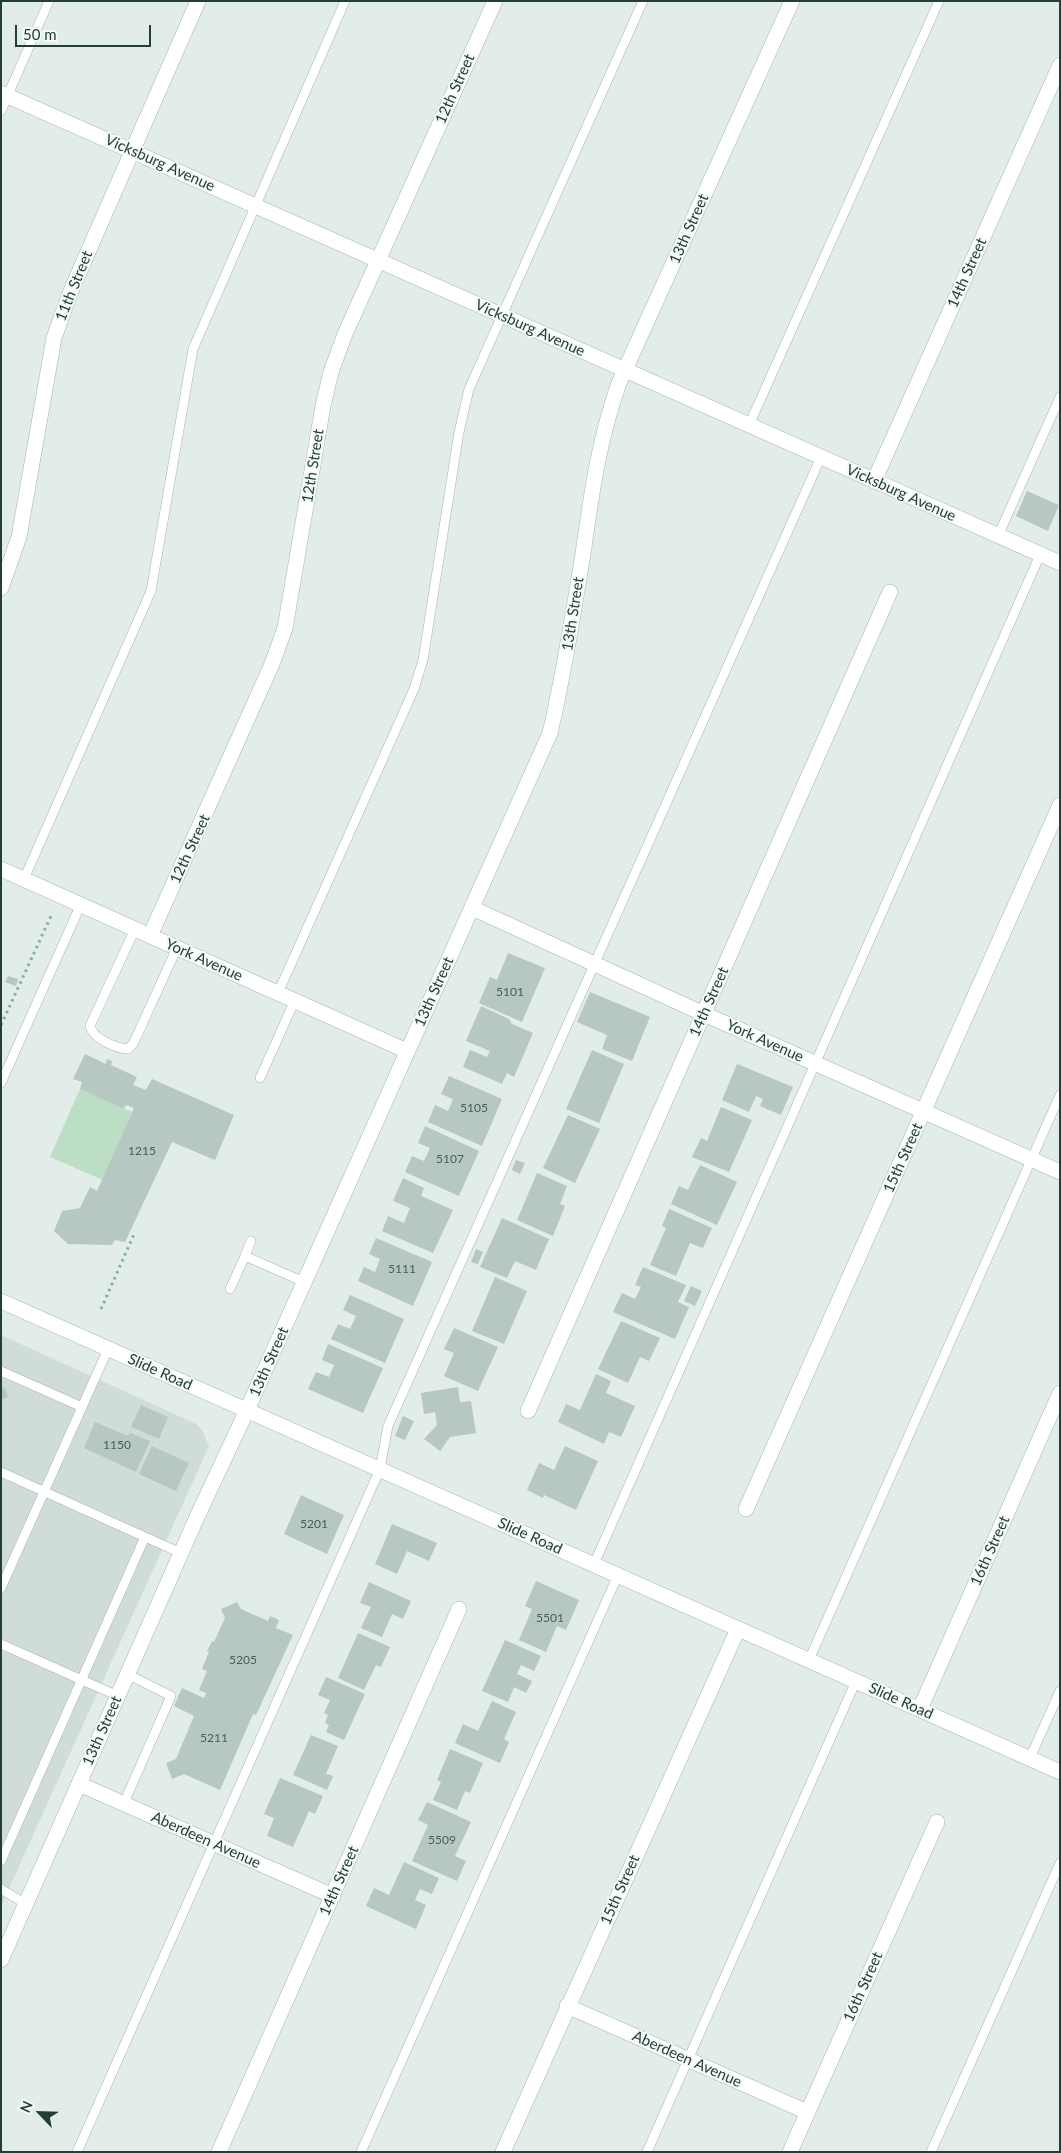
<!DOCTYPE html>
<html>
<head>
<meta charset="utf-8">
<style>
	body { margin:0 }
	#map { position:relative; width:1061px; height:2153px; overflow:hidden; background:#e2ece8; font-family:Lato,sans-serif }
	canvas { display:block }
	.frame { position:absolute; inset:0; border:2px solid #223e37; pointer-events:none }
	.north { position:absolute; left:15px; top:2088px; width:50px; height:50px; -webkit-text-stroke:4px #f3f9f6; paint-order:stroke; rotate:294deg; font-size:14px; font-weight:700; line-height:20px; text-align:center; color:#223e37 }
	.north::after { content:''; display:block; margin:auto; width:18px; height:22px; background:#223e37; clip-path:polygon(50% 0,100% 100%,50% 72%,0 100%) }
	.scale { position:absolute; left:15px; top:25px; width:136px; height:22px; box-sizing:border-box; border:2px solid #223e37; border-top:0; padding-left:6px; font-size:15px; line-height:18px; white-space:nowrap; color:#223e37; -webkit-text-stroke:4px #f3f9f6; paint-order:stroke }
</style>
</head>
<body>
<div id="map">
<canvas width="1061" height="2153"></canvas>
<div class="frame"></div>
<div class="north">N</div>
<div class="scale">50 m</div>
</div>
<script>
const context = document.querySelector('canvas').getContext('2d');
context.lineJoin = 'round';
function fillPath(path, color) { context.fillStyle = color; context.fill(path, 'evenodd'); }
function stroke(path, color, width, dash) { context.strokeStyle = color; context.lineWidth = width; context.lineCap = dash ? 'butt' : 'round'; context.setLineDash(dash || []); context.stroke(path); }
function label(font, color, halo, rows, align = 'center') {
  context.font = font + ' Lato,sans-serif'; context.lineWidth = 4; context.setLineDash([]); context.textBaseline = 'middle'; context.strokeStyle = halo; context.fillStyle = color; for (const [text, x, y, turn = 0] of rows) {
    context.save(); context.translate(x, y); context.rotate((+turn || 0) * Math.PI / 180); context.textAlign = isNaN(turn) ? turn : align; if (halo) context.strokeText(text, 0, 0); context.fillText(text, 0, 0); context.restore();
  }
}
const built = new Path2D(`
	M1 1335 196 1424 202 1430 209 1446 1 1906Z`);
const green = new Path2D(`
	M80 1089 132 1112 103 1180 50 1157Z`);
const building = new Path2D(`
	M1027 491 1059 505 1048 531 1016 516Z
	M508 953 545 968 522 1022 479 1003 490 977 497 980Z
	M8 976 18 979 16 986 5 982Z
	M590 992 650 1017 632 1061 602 1049 607 1035 577 1022Z
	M481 1006 509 1019 512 1024 533 1033 514 1077 507 1073 502 1084 463 1067 470 1050 487 1057 490 1051 466 1041Z
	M592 1050 624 1064 599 1123 566 1109Z
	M85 1054 106 1064 107 1059 112 1061 111 1065 137 1077 133 1085 146 1090 152 1079 234 1115 215 1160 172 1142 125 1242 115 1240 112 1245 68 1244 54 1231 62 1211 80 1208 90 1187 97 1191 134 1108 126 1105 124 1109 80 1089 82 1082 73 1079Z
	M737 1064 793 1087 781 1115 760 1106 763 1099 756 1096 749 1112 722 1100Z
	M449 1076 502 1099 482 1146 428 1122 435 1105 448 1111 453 1099 441 1094Z
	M721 1107 752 1120 729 1172 692 1157 701 1138 707 1141Z
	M568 1115 600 1129 575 1183 543 1168Z
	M425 1126 479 1151 459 1196 405 1172 412 1156 424 1161 430 1148 418 1143Z
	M516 1160 525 1163 520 1174 512 1170Z
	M700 1165 737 1182 717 1225 671 1204 679 1186 688 1190Z
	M537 1173 567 1186 560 1204 565 1206 553 1236 517 1220Z
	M403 1178 424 1188 421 1196 453 1210 433 1253 382 1231 388 1216 404 1223 410 1208 393 1201Z
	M669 1209 712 1228 703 1248 690 1243 676 1276 650 1265 666 1228 662 1226Z
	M502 1218 549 1239 536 1270 515 1261 507 1278 480 1267Z
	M376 1238 432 1262 413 1306 358 1281 364 1267 375 1272 380 1259 369 1254Z
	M476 1249 483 1252 478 1264 471 1262Z
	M643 1267 686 1285 678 1302 689 1307 675 1339 613 1312 622 1293 635 1299 641 1287 635 1285Z
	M495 1277 527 1291 504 1344 472 1331Z
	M691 1286 702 1291 695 1306 684 1301Z
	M350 1295 404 1319 385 1363 331 1339 338 1324 350 1329 356 1316 343 1310Z
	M621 1321 660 1338 649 1361 640 1357 628 1383 598 1369Z
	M454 1328 498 1347 478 1391 444 1376 454 1353 444 1349Z
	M328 1344 383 1368 363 1413 308 1389 316 1372 329 1377 334 1365 322 1360Z
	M596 1374 611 1381 606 1393 635 1406 621 1437 609 1432 604 1444 558 1422 566 1404 580 1410Z
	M4 1387 8 1397 1 1400V1388Z
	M458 1387 460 1402 471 1401 476 1433 450 1437 440 1451 424 1439 437 1425 435 1412 424 1414 421 1393Z
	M141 1405 168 1417 159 1439 131 1427Z
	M403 1416 414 1421 405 1440 395 1436Z
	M95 1422 128 1436 130 1433 150 1441 136 1472 84 1448Z
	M152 1446 189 1463 176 1491 139 1474Z
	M565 1446 598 1461 576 1510 544 1495 543 1498 527 1490 539 1463 554 1470Z
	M301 1495 344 1515 327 1554 284 1534Z
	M392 1524 437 1543 429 1561 407 1551 397 1574 375 1564Z
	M536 1581 579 1600 566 1630 557 1626 546 1652 519 1640 532 1609 525 1606Z
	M369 1582 411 1601 403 1619 392 1614 382 1637 361 1628 371 1607 360 1603Z
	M237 1602 241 1609 268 1621 270 1616 279 1620 276 1628 293 1635 256 1715 253 1714 220 1790 184 1774 172 1779 166 1763 176 1759 194 1716 174 1706 182 1688 204 1698 206 1693 199 1690 207 1671 202 1669 209 1652 207 1651 212 1641 214 1642 225 1618 221 1609Z
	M358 1633 390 1647 381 1667 376 1665 364 1690 338 1678Z
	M505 1640 541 1656 534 1671 521 1665 517 1674 532 1681 526 1693 514 1687 508 1702 482 1691Z
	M326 1677 365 1694 344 1740 326 1732 329 1725 325 1723 328 1715 324 1713 330 1700 318 1695Z
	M492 1701 516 1712 504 1739 509 1742 500 1763 455 1743 463 1724 478 1731Z
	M311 1735 338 1746 326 1774 333 1776 327 1790 293 1775Z
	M450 1749 483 1763 470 1793 465 1791 457 1810 433 1800 441 1782 437 1780Z
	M280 1778 323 1796 315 1814 309 1811 293 1847 267 1836 274 1818 264 1814Z
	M427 1802 471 1822 455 1856 466 1861 457 1881 412 1861 428 1825 418 1820Z
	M404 1862 439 1878 432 1894 420 1889 415 1900 426 1905 416 1929 366 1906 374 1888 389 1895Z`);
const path = new Path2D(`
	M1 1025 51 916
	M101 1309 135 1232`);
const lane = new Path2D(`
	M1 111 49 1
	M749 425 939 1
	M998 536 1060 397
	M24 879 151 591 193 349 345 1
	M135 929 90 1026C93 1039 116 1048 128 1049L133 1044 177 948
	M278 993 414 689 423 660 459 432 469 389 643 1
	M260 1078 295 1000
	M1 1083 81 904
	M245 1256 251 1241
	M230 1289 245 1256 304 1282
	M1 1371 82 1407
	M1 1472 145 1537 1 1861
	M145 1537 181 1553
	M594 1564 1040 555
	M1 1588 108 1349
	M1 1644 118 1696
	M809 1660 1060 1095
	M1030 1758 1060 1691
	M124 1803 171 1696 127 1674
	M1 1889 26 1904
	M77 2152 380 1469 388 1426 821 457
	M361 2152 618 1575
	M647 2152 856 1681
	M931 2152 1060 1863`);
const street = new Path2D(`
	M1 93 1060 563
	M874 481 1060 65
	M1 588 19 537 54 338 70 293 198 1
	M1 869 407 1051
	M472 908 704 1014 1060 1172
	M150 936 272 664 285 628 323 406 331 372 345 334 495 1
	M528 1411 890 592
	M746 1509 1060 805
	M920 1709 1060 1393
	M79 1784 333 1896
	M567 2006 807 2112
	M219 2152 459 1609
	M503 2152 738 1629
	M790 2152 937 1822`);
const secondary = new Path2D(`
	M1 1301 1060 1772
	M1 1960 197 1517 247 1410 550 733C564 674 573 614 583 554 591 496 599 439 619 383L792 1`);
const numberNames = [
	["5101",510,992],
	["5105",474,1108],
	["1215",142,1151],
	["5107",450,1159],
	["5111",402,1269],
	["1150",117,1445],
	["5201",314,1524],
	["5501",550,1618],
	["5205",243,1660],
	["5211",214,1738],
	["5509",442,1840]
];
const streetNames = [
	["12th Street",455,89,-66],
	["Vicksburg Avenue",160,163,24],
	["13th Street",689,229,-66],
	["14th Street",967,273,-66],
	["11th Street",74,286,-68],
	["Vicksburg Avenue",530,328,24],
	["12th Street",313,466,-81],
	["Vicksburg Avenue",901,493,24],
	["13th Street",573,614,-81],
	["12th Street",190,849,-65],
	["York Avenue",204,960,24],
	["13th Street",434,992,-66],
	["14th Street",709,1002,-66],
	["York Avenue",765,1041,24],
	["15th Street",903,1158,-66],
	["13th Street",269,1362,-66],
	["Slide Road",160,1372,24],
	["Slide Road",530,1536,24],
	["16th Street",990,1551,-66],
	["Slide Road",901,1701,24],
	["13th Street",102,1731,-66],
	["Aberdeen Avenue",206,1840,24],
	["14th Street",339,1881,-66],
	["15th Street",620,1890,-66],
	["16th Street",863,1987,-66],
	["Aberdeen Avenue",687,2059,24]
];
fillPath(built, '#d0dcd7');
fillPath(green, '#bbdec5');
fillPath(building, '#b7c7c1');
stroke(lane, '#a5b4af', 10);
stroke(street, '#a5b4af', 16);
stroke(secondary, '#a0b8b0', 16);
stroke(path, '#82b0a3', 3, [2.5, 4]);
stroke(lane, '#fff', 9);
stroke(street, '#fff', 15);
stroke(secondary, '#fff', 15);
label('12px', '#47605a', null, numberNames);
label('15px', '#223e37', '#f3f9f6', streetNames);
</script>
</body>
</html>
